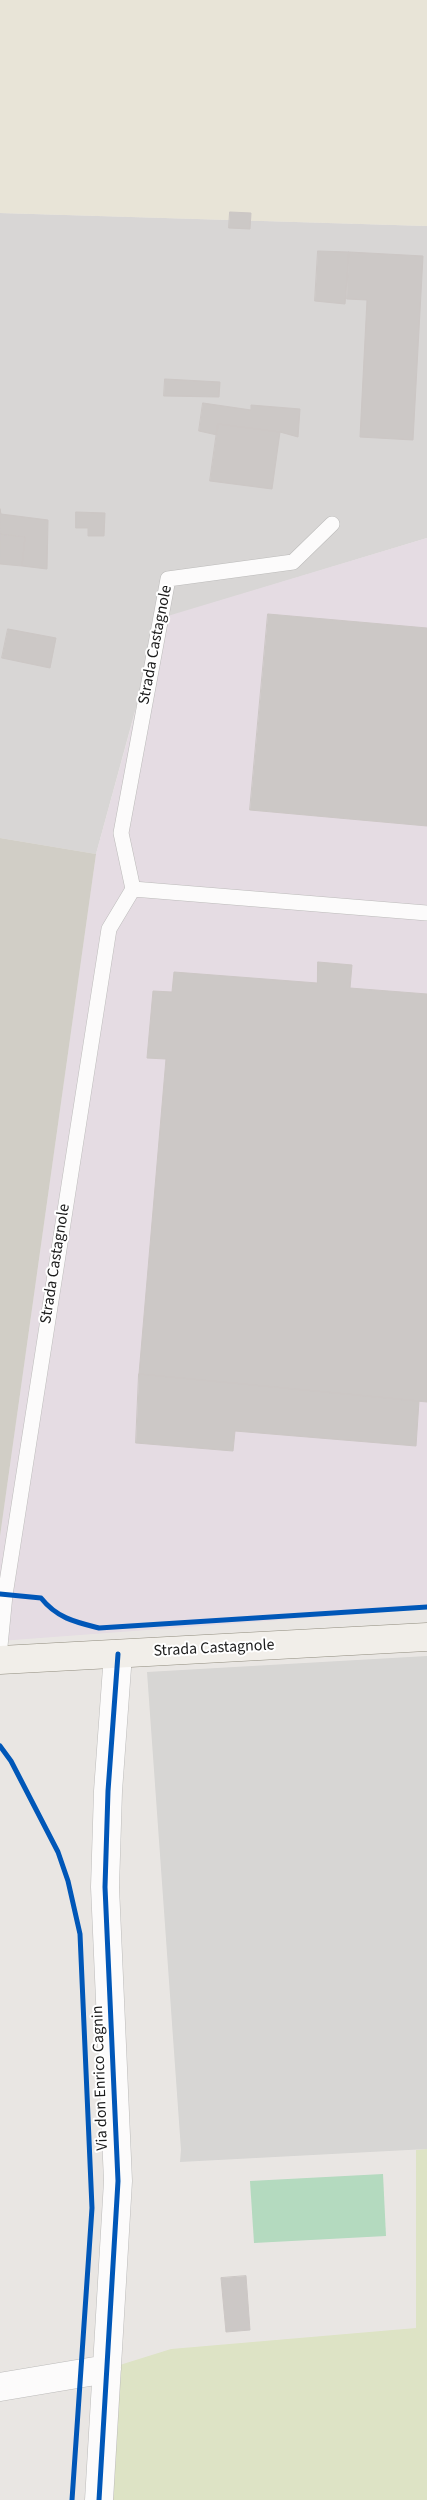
<!DOCTYPE html>
<html>
<head>
<meta charset="utf-8">
<style>
	body { margin:0 }
	canvas { display:block; background:#e9e6e3 }
</style>
</head>
<body>
<canvas width="427" height="2500"></canvas>
<script>
const context = document.querySelector('canvas').getContext('2d');
context.lineJoin = 'round';
function fillPath(path, color) { context.fillStyle = color; context.fill(path, 'evenodd'); }
function stroke(path, color, width, dash) { context.strokeStyle = color; context.lineWidth = width; context.lineCap = dash ? 'butt' : 'round'; context.setLineDash(dash || []); context.stroke(path); }
function label(font, color, halo, rows, align = 'center') {
  context.font = font + ' "Source Sans 3",sans-serif'; context.lineWidth = 4; context.setLineDash([]); context.textBaseline = 'middle'; context.strokeStyle = halo; context.fillStyle = color; for (const [text, x, y, turn = 0] of rows) {
    context.save(); context.translate(x, y); context.rotate((+turn || 0) * Math.PI / 180); context.textAlign = isNaN(turn) ? turn : align; if (halo) context.strokeText(text, 0, 0); context.fillText(text, 0, 0); context.restore();
  }
}
const residential = new Path2D(`
	M0 213 427 226V538L160 619 96 854 0 838Z`);
const industrial = new Path2D(`
	M427 538V1609L0 1641V1536L96 854 161 618Z`);
const construction = new Path2D(`
	M0 838 96 854 0 1536Z`);
const farmland = new Path2D(`
	M0 0H427V226L0 213Z`);
const grass = new Path2D(`
	M427 2149V2500H99L107 2369 171 2349 416 2328V2150Z`);
const pitch = new Path2D(`
	M383 2174 386 2236 254 2243 250 2181Z`);
const parking = new Path2D(`
	M427 1656V2149L180 2162 181 2150 147 1672Z`);
const building = new Path2D(`
	M230 212 251 213 250 229 229 228Z
	M318 251 349 252 345 304 315 301Z
	M349 252 423 256 413 440 360 437 367 300 347 299Z
	M165 379 220 382 219 397 164 396Z
	M203 403 251 410V405L300 409 298 437 280 432 218 424 217 435 199 431Z
	M218 424 280 432 272 489 210 481Z
	M0 509 1 514 48 520 47 569 22 566 25 537 0 534Z
	M76 512 105 513 104 536H88V528H76Z
	M0 534 25 537 22 566 0 564Z
	M268 614 427 628V826L250 810Z
	M8 629 56 638 50 668 2 658Z
	M318 962 352 965 350 988 427 994V1402L139 1374 166 1059 147 1058 153 991 172 992 174 972 317 983Z
	M139 1374 419 1401 416 1446 235 1431 233 1451 136 1443Z
	M246 2276 250 2330 226 2332 221 2278Z`);
const lane = new Path2D(`
	M133 889 121 833 168 579 293 562 332 524
	M0 1646 5 1595 109 929 133 889 427 913`);
const street = new Path2D(`
	M0 2387 107 2369
	M99 2500 118 2181 105 1887 108 1791 118 1654`);
const secondary = new Path2D(`
	M0 1660 427 1637`);
const cycleway = new Path2D(`
	M0 1594 41 1598C57 1618 75 1622 99 1628L427 1607
	M0 1746 11 1761 58 1852 68 1881 80 1934 92 2208 72 2500
	M99 2500 118 2181 105 1887 108 1791 118 1654`);
const streetNames = [
	["Strada Castagnole",156,645,-79],
	["Strada Castagnole",56,1264,-81],
	["Strada Castagnole",214,1649,-3],
	["Via don Enrico Cagnin",101,2078,-92]
];
fillPath(residential, '#d8d6d5');
fillPath(industrial, '#e5dce3');
fillPath(construction, '#d1cec6');
fillPath(farmland, '#e8e4d7');
fillPath(grass, '#dde3c5');
fillPath(pitch, '#b4dabf');
fillPath(parking, '#d7d6d4');
fillPath(building, '#ccc8c6');
stroke(building, '#ccc7c5', 1);
stroke(lane, '#bcbbba', 16);
stroke(street, '#bcbbba', 29);
stroke(secondary, '#908c7e', 29);
stroke(lane, '#fcfbfb', 15);
stroke(street, '#fcfbfb', 28);
stroke(secondary, '#f1eee9', 28);
stroke(cycleway, '#0057b8', 5);
label('16px', '#1b1b1b', '#fff', streetNames);
</script>
</body>
</html>
